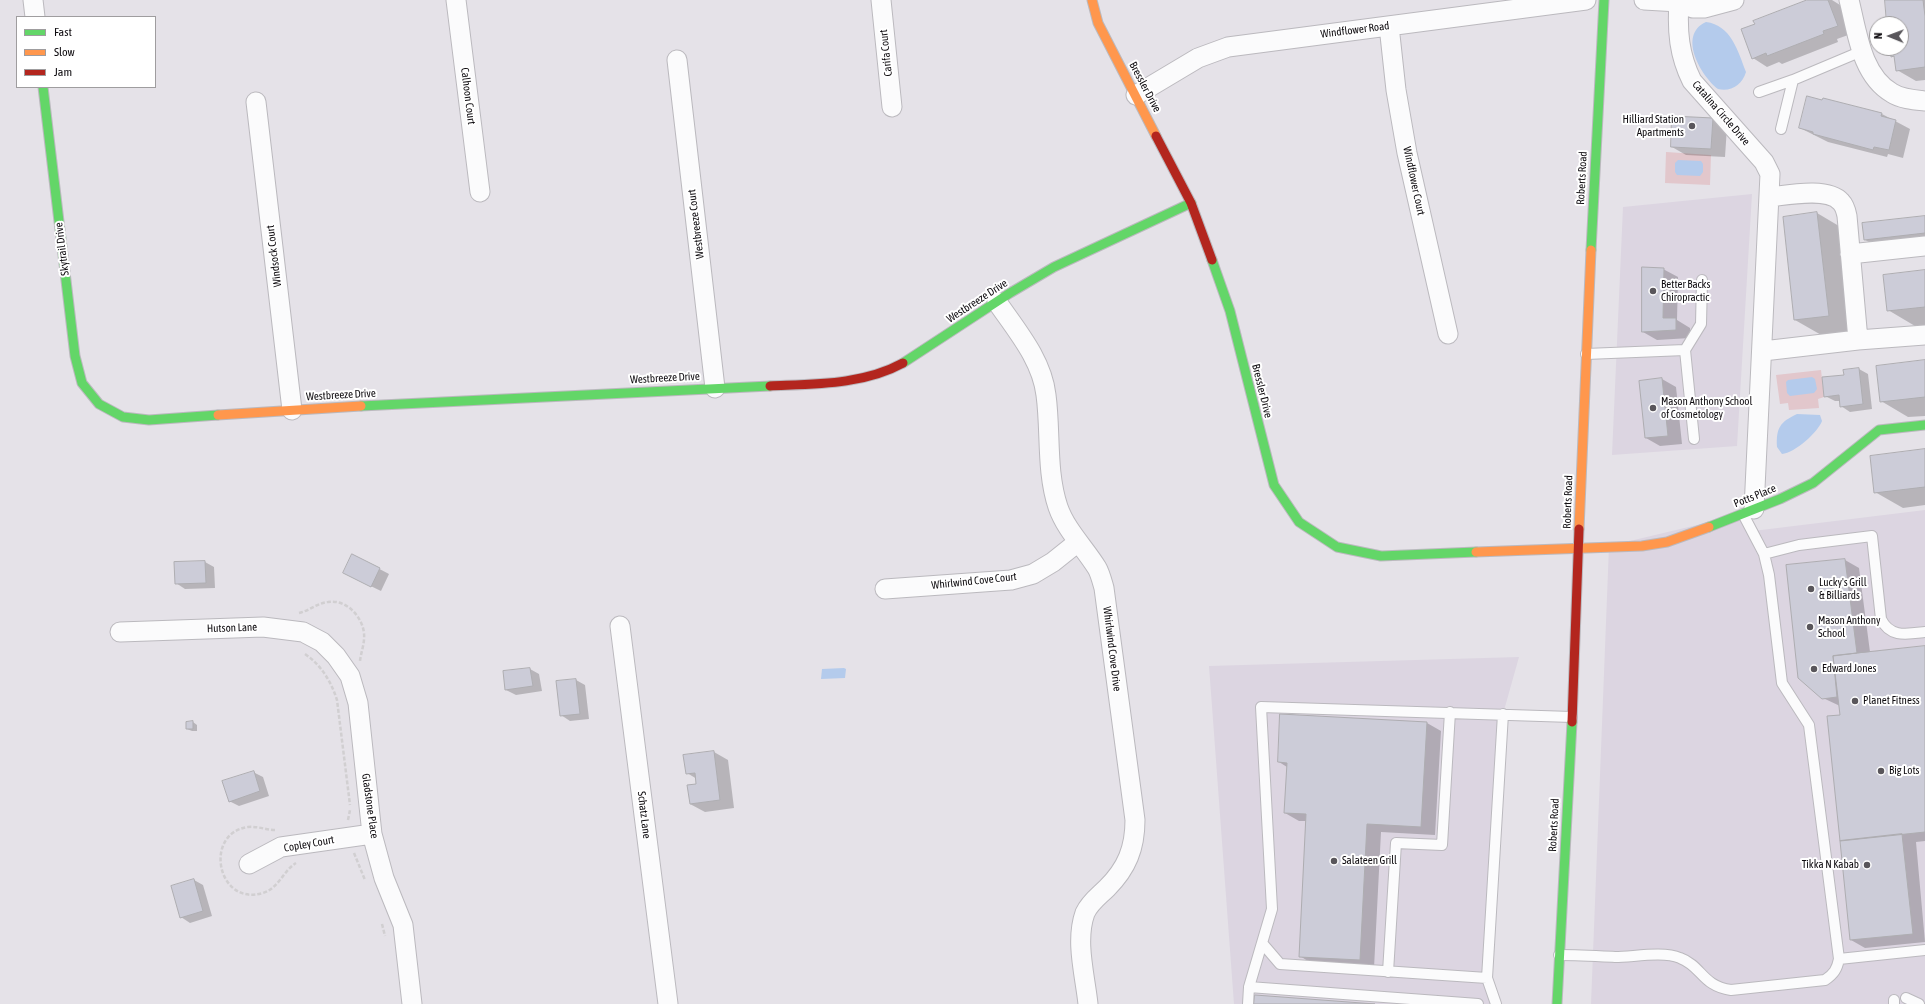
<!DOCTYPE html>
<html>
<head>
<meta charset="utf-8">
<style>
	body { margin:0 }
	#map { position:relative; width:1925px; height:1004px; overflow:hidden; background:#e5e2e8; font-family:"Asap Condensed",sans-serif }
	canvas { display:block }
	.legend { position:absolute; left:16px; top:16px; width:140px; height:72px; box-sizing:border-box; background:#fff; border:1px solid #9f9d9f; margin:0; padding:5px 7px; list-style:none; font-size:12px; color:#0e0b0f }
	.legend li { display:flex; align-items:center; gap:8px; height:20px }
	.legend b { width:20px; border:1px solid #9f9d9f }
	.north { position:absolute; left:1869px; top:16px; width:40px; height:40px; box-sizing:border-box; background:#fff; border:1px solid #9f9d9f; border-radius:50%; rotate:271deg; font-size:11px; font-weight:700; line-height:16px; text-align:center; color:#0e0b0f }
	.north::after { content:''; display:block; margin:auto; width:14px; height:18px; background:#59565b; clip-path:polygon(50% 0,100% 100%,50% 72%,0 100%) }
</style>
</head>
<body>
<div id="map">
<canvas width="1925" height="1004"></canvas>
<ul class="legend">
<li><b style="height:5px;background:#63d668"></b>Fast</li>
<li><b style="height:5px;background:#ff974d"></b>Slow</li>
<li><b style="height:5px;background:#b3261e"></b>Jam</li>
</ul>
<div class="north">N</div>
</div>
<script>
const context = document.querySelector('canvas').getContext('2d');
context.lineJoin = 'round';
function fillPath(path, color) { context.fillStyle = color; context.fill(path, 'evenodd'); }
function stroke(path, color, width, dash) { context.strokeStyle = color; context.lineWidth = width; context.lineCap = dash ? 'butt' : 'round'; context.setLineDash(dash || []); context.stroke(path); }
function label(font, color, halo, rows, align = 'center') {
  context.font = font + ' "Asap Condensed",sans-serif'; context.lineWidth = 4; context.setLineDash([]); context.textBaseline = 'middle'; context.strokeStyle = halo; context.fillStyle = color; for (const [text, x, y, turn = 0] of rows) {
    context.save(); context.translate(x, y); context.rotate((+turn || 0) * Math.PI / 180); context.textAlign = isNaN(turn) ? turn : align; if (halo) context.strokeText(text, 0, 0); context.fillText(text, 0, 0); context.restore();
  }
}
const built = new Path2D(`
	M1752 194 1737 446 1612 455 1623 207Z
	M1925 510V1004H1591L1609 546 1743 514 1753 531Z
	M1519 657 1503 714 1487 978 1496 1004H1234L1209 666Z`);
const green = new Path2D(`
	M1666 152 1711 155 1710 185 1665 183Z
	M1821 370 1824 397 1818 399 1819 408 1789 410 1788 403 1780 404 1776 375Z`);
const water = new Path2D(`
	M1706 22C1731 25 1738 51 1746 72 1742 85 1731 92 1718 89 1701 76 1677 35 1706 22Z
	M1678 160 1701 161 1703 164V172L1700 176 1677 175 1675 172V163Z
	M1812 377 1815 379 1817 389 1814 393 1790 396 1787 393 1786 382 1788 380Z
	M1797 414 1820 415 1822 421C1818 432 1795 453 1782 454L1777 447C1776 428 1780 422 1797 414Z
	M844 668 846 669 845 678 821 679 822 669Z`);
const shadow = new Path2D(`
	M1809 0H1832L1840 5 1851 34 1837 39 1838 42 1782 64 1779 62 1767 67 1753 58Z
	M1886 0H1925V80L1916 81 1897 70 1896 58 1892 56 1891 48H1901V24H1888Z
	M1882 114 1910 129 1903 158 1888 154 1887 157 1828 142 1800 128Z
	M1712 119 1727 127 1725 157 1686 155 1672 147Z
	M1817 213 1844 229 1856 331 1823 336 1795 320Z
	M1925 217V236L1869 242 1865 240Z
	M1663 269 1678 277 1677 320 1690 328V338L1657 340 1643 332Z
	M1925 271V325L1915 326 1888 310Z
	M1925 362V416L1908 417 1881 401Z
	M1859 369 1868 374 1872 409 1850 412 1841 406 1840 401H1835L1825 396 1845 376Z
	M1662 379 1676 387 1682 444 1660 446 1646 438Z
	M1925 450V505L1903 508 1875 492Z
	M353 555 389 574 381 591 354 578Z
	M1845 560 1859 568 1870 652 1925 647V841L1916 842 1925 942 1865 948 1851 940 1841 716 1840 706 1823 698Z
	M205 562 214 567 215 588 185 589 176 583Z
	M530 669 539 674 542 691 516 695 506 690 504 672Z
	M576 680 585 685 589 719 570 721 561 715Z
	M193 722 197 725V731H192L187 729V723Z
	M1427 723 1441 731 1435 835 1381 832 1374 968 1314 965 1300 956 1306 821H1299L1285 813 1287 767 1279 762Z
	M714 752 728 760 734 808 705 812 690 804 697 785V779L687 773Z
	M253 772 263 777 269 796 239 806 229 801Z
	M194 880 203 885 212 916 190 923 181 917Z`);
const building = new Path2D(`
	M1807 0H1828L1838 26 1823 31 1824 34 1767 56 1766 53 1752 59 1741 29 1755 24 1753 21Z
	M1885 0H1923L1925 16V67L1896 71 1894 56 1891 57 1890 48H1901V24H1887Z
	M1807 96 1822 100 1823 98 1882 113 1881 116 1896 120 1889 150 1874 147 1873 150 1813 134V132L1799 128Z
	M1672 116 1713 118 1711 149 1671 147Z
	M1817 212 1829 316 1794 320 1783 217Z
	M1925 216V233L1864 240 1862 223Z
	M1642 267 1664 268 1663 318H1676V330L1642 332Z
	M1925 270V307L1887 311 1883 275Z
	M1925 360V397L1880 402 1876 366Z
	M1859 368 1863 404 1840 407 1839 395 1824 397 1822 377 1844 375 1843 370Z
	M1662 378 1668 436 1645 438 1639 381Z
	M1925 449V487L1874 493 1870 456Z
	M352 554 380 568 371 587 343 573Z
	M1845 559 1857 653 1833 656 1837 697 1822 699 1798 678 1786 565Z
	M205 561 206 583 175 584 174 562Z
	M1925 646V832L1840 841 1827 716 1840 715 1833 656Z
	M530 668 533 686 505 690 503 671Z
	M576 679 580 714 560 716 556 681Z
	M1280 714 1427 722 1421 827 1367 824 1360 960 1299 957 1306 814 1284 813 1287 763 1278 762Z
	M193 721V729H186V722Z
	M714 751 720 800 690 804 687 785 696 784 695 773 686 774 683 755Z
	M254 771 260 791 229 802 222 781Z
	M1902 834 1913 934 1850 940 1840 841Z
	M194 879 203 911 180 918 171 886Z
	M1255 995 1375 1004H1254Z`);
const path = new Path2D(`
	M299 613C309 611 317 603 328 602 346 599 362 616 364 633 365 643 361 652 360 661
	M305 654C321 665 331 681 337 700L350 805
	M348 820 350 810
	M275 830C266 830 258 826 248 827 203 833 217 907 263 893 279 888 283 871 296 863
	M354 853 365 880
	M382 924 385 936`);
const lane = new Path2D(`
	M1759 92 1793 80
	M1781 129 1793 80 1862 51
	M1586 354 1685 350
	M1694 439 1685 350 1701 324 1702 280
	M1743 514 1764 554 1769 575 1782 683 1809 725 1839 959 1925 950
	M1764 554 1799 545 1872 536 1881 619C1890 638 1907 634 1925 632
	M1262 943 1280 964 1487 978
	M1559 955C1578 955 1596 956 1615 957 1633 957 1663 951 1680 958 1702 966 1702 986 1731 990L1825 980C1834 974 1837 969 1839 959
	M1388 972 1396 843 1442 845 1450 712
	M1249 987 1478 1004
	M1906 998 1919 1004
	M1894 1000V1004
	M1248 1004 1249 987 1272 909 1261 707 1572 717
	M1496 1004 1487 978 1503 714`);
const street = new Path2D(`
	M33 0 35 17
	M456 0 480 192
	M881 0 892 107
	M1644 0 1679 2 1693 8H1704L1734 0
	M1849 0C1857 31 1861 75 1892 93 1901 99 1915 100 1925 101
	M1679 2C1677 31 1679 55 1692 81L1764 162 1770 174 1754 509
	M1389 26 1396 90 1407 153 1448 334
	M677 60 715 388
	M1136 95 1198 58 1228 47 1586 0
	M256 102 292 410
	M1770 197C1788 195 1828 187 1841 202 1845 206 1846 211 1847 216L1858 340
	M1850 254 1925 246
	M997 302C1017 331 1042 360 1046 395 1051 432 1046 471 1058 507 1066 530 1084 547 1097 568 1100 573 1102 581 1104 588L1135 820C1135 848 1127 868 1107 888 1099 896 1090 902 1085 913 1075 941 1085 975 1088 1004
	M1763 351 1858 340 1925 335
	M885 589 1011 580 1033 574 1053 562 1078 542
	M620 626 668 1004
	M120 632 263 627 303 632 322 642 336 656 350 676 358 703 372 834 384 878 403 925 412 1004
	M249 864 281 847 372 834`);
const fast = new Path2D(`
	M43 87 75 356 82 383 99 404 123 417 149 420 218 415
	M1591 250 1604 0
	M1212 260 1230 311 1274 485 1299 522 1337 547 1381 556 1476 552
	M903 363 1010 293 1054 267 1191 203
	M361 406 770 386
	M1709 527 1780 499 1813 483 1879 430 1925 425
	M1557 1004 1572 722`);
const slow = new Path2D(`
	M1092 0 1098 23 1156 136
	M218 415 361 406
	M1579 529 1591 250
	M1476 552 1642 546 1667 542 1709 527`);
const jam = new Path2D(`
	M1156 136 1191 203 1212 260
	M770 386C814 384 863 385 903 363
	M1572 722 1579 529`);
const markers = [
	[1692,126,4,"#59565b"],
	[1653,291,4,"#59565b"],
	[1653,408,4,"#59565b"],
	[1811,589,4,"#59565b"],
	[1810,627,4,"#59565b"],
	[1814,669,4,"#59565b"],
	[1855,701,4,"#59565b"],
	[1881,771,4,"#59565b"],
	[1334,861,4,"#59565b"],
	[1867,865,4,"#59565b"]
];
const streetNames = [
	["Windflower Road",1355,30,-7],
	["Carifa Court",886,53,-96],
	["Bressler Drive",1145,87,62],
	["Calhoon Court",468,96,83],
	["Catalina Circle Drive",1721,113,49],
	["Roberts Road",1582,178,-87],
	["Windflower Court",1414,181,78],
	["Westbreeze Court",696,224,-97],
	["Skytrail Drive",62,249,-97],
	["Windsock Court",274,256,-97],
	["Westbreeze Drive",977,301,-33],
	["Westbreeze Drive",665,378,-3],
	["Bressler Drive",1262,391,76],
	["Westbreeze Drive",341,395,-3],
	["Potts Place",1755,496,-22],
	["Roberts Road",1568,502,-88],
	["Whirlwind Cove Court",974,581,-6],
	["Hutson Lane",232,628,-2],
	["Whirlwind Cove Drive",1112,649,83],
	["Gladstone Place",370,806,82],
	["Schatz Lane",644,815,83],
	["Roberts Road",1554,825,-87],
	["Copley Court",309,844,-10]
];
const poiNames = [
	["Hilliard Station",1684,120,"right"],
	["Apartments",1684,133,"right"],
	["Better Backs",1661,285],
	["Chiropractic",1661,298],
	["Mason Anthony School",1661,402],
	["of Cosmetology",1661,415],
	["Lucky's Grill",1819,583],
	["& Billiards",1819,596],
	["Mason Anthony",1818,621],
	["School",1818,634],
	["Edward Jones",1822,669],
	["Planet Fitness",1863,701],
	["Big Lots",1889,771],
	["Salateen Grill",1342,861],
	["Tikka N Kabab",1859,865,"right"]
];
fillPath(built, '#dcd5e1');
fillPath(green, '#e2c7cc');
fillPath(water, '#b4cbec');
fillPath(shadow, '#0003');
fillPath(building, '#ccccd8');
stroke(building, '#aeadb1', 1);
stroke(lane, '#bbb9be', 12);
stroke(street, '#bbb9be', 21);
stroke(fast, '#bbb9be', 11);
stroke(slow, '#bbb9be', 11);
stroke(jam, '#bbb9be', 11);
stroke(path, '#d1cfd1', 2.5, [4, 2]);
stroke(lane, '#fbfbfc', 10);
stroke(street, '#fbfbfc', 19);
stroke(fast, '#63d668', 9);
stroke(slow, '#ff974d', 9);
stroke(jam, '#b3261e', 9);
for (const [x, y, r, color] of markers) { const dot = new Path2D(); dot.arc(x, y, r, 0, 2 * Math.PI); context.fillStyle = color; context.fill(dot); stroke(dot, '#fff', 1.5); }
label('11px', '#0e0b0f', '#fff', streetNames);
label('11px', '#0e0b0f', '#fff', poiNames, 'left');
</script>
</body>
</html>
